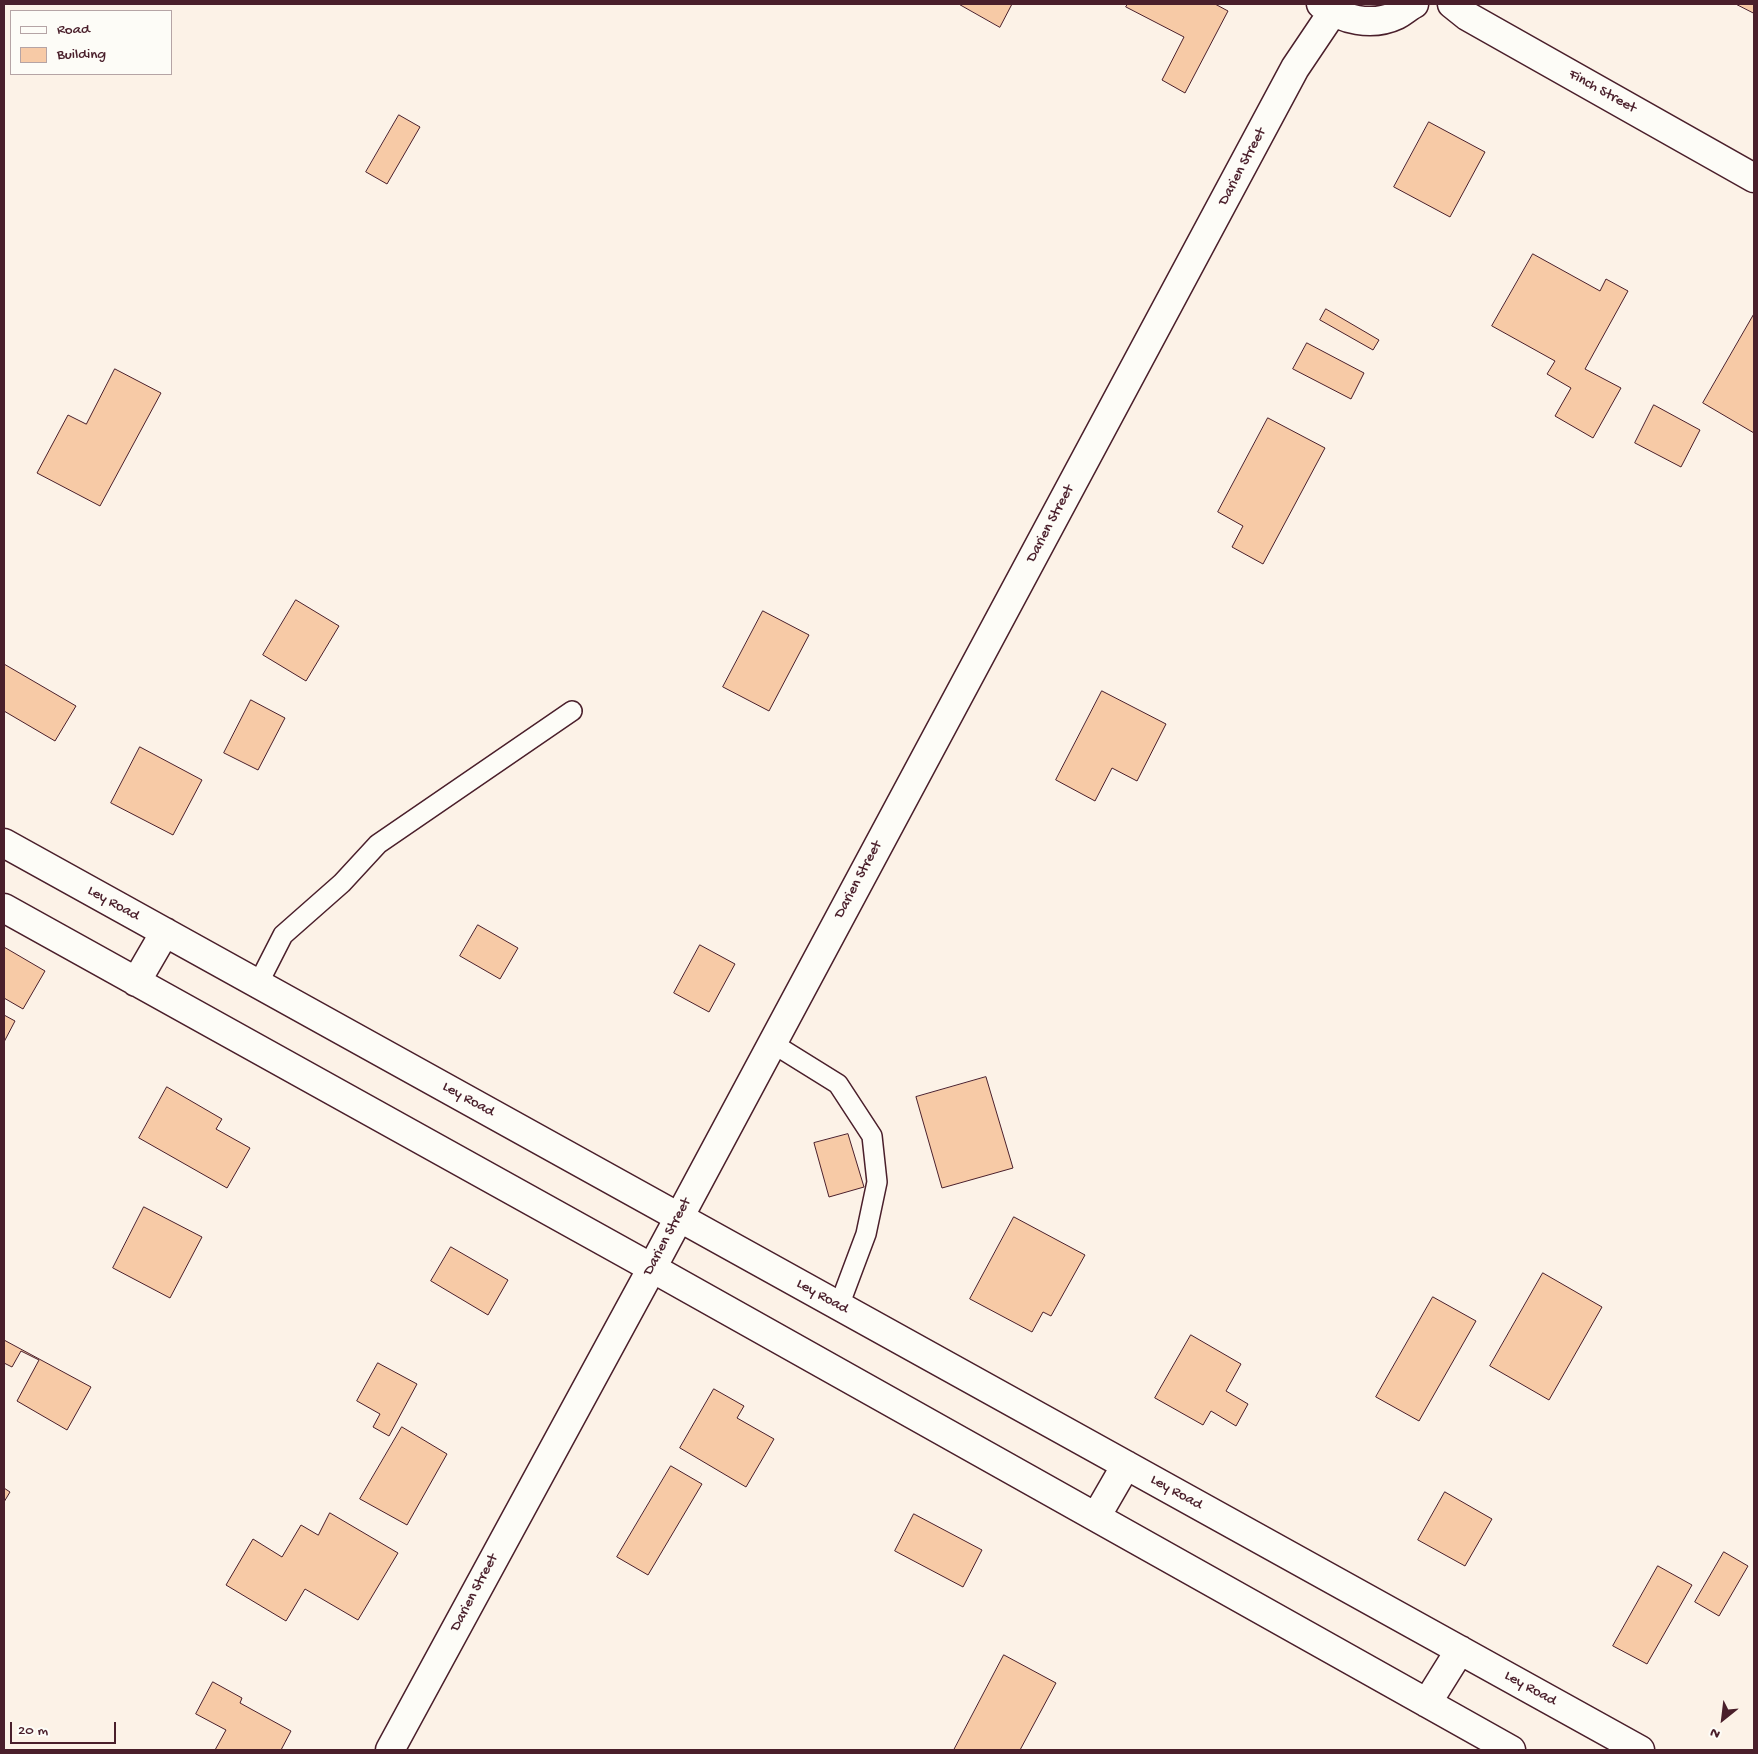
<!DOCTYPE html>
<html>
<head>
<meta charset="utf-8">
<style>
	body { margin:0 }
	#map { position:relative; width:1758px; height:1754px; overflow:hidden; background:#fcf2e7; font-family:"Gochi Hand",sans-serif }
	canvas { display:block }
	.frame { position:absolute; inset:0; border:5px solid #4a1f2b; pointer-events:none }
	.legend { position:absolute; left:10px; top:10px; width:162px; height:65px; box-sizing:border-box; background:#fdfcf7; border:1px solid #b5a4a5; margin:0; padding:6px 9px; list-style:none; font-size:15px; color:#4a1f2b }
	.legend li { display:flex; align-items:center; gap:10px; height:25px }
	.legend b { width:25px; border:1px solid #b5a4a5 }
	.north { position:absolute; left:1698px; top:1694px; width:50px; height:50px; -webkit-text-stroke:4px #fdfcf7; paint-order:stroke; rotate:209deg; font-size:14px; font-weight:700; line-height:20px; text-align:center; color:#4a1f2b }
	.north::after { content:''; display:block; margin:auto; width:18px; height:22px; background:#4a1f2b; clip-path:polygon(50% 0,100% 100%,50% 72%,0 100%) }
	.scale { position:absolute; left:10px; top:1722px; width:106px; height:22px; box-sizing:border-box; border:2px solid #4a1f2b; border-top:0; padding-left:6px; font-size:15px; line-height:18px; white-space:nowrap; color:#4a1f2b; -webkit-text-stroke:4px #fdfcf7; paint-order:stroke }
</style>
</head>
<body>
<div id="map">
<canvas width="1758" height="1754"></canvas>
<div class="frame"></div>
<ul class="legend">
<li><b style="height:6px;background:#fdfcf7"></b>Road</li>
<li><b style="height:14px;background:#f7caa6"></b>Building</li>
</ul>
<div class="north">N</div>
<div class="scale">20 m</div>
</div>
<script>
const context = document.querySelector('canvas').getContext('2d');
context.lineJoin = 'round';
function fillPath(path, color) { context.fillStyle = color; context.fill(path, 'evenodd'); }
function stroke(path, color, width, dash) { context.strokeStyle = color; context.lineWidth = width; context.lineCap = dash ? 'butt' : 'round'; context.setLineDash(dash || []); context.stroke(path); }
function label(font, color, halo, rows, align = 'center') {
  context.font = font + ' "Gochi Hand",sans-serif'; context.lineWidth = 4; context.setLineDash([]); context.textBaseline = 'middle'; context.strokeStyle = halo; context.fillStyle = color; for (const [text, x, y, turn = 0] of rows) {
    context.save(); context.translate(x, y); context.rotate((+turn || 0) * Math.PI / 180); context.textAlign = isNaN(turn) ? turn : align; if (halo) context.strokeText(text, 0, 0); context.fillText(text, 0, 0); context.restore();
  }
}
const building = new Path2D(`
	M959 4H1012L1000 27Z
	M1128 4H1215L1228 11 1185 93 1162 80 1184 37 1126 7Z
	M1736 4H1754V13Z
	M399 115 420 127 387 184 366 172Z
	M1429 122 1485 152 1450 217 1394 187Z
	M1533 254 1600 291 1606 279 1628 291 1585 369 1621 388 1593 438 1555 416 1571 388 1547 374 1555 361 1492 326Z
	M1326 309 1379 340 1373 350 1320 320Z
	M1754 314V433L1703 403Z
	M1307 343 1364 373 1351 399 1293 369Z
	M115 369 161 393 100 506 37 473 68 415 86 424Z
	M1654 405 1700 430 1681 467 1635 443Z
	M1268 418 1325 448 1263 564 1232 547 1243 526 1218 512Z
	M296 600 339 626 306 681 263 655Z
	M763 611 809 635 769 711 723 687Z
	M4 664 76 706 55 741 4 711Z
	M1102 691 1166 724 1137 781 1112 768 1095 801 1056 780Z
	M251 700 285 718 258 770 224 753Z
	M140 747 202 780 173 835 111 803Z
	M478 925 518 948 500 979 460 956Z
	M700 945 735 964 709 1012 674 993Z
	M4 947 45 971 23 1009 4 998Z
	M4 1015 15 1021 4 1042Z
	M986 1077 1013 1168 942 1188 916 1097Z
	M167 1087 222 1119 216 1129 250 1148 227 1188 139 1138Z
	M848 1134 864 1187 829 1197 814 1143Z
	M144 1207 202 1237 170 1298 113 1268Z
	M1014 1217 1085 1255 1051 1316 1043 1312 1032 1332 970 1299Z
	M451 1247 508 1280 488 1315 431 1281Z
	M1543 1273 1602 1307 1549 1400 1490 1366Z
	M1433 1297 1476 1321 1419 1421 1376 1397Z
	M1191 1335 1241 1364 1226 1391 1248 1404 1236 1426 1211 1411 1203 1425 1155 1398Z
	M4 1340 91 1387 67 1430 17 1401 39 1360 21 1351 12 1367 4 1363Z
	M378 1363 417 1384 389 1436 373 1427 380 1414 357 1401Z
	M714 1389 744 1406 737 1418 774 1439 746 1487 680 1448Z
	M402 1427 447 1454 407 1525 360 1499Z
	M671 1466 702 1484 648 1575 617 1557Z
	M4 1488 10 1492 4 1502Z
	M1445 1492 1492 1519 1465 1566 1418 1540Z
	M330 1513 398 1553 358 1620 305 1589 286 1621 226 1585 253 1539 282 1557 301 1525 318 1535Z
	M914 1514 982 1550 963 1587 895 1551Z
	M1724 1552 1748 1566 1719 1616 1695 1602Z
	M1658 1566 1692 1585 1647 1664 1613 1646Z
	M1004 1655 1056 1683 1020 1750H954Z
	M213 1682 242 1698 240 1703 291 1731 281 1750H215L226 1730 196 1714Z`);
const lane = new Path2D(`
	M258 984 283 935 342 883 378 844 572 711
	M772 1043 838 1084 872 1136 877 1182 866 1234 839 1306`);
const street = new Path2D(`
	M1321 4C1342 20 1372 27 1397 15 1403 12 1408 7 1414 4
	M1452 4 1467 16 1754 178
	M390 1750 652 1268 1295 68 1332 13`);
const secondary = new Path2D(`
	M4 843 1640 1750
	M4 908 652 1268 1511 1750
	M136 982 165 932
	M1096 1517 1126 1465
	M1427 1703 1460 1650`);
const streetNames = [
	["Finch Street",1602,92,29],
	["Darien Street",1243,167,-62],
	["Darien Street",1051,524,-62],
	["Darien Street",859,880,-62],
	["Ley Road",113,904,29],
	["Ley Road",468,1100,29],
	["Darien Street",668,1237,-62],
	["Ley Road",822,1297,29],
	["Ley Road",1176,1493,29],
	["Darien Street",475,1593,-62],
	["Ley Road",1530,1689,29]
];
fillPath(building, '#f7caa6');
stroke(building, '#4a1f2b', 1);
stroke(lane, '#4a1f2b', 22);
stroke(street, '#4a1f2b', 31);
stroke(secondary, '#4a1f2b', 31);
stroke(lane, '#fdfcf7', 19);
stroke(street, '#fdfcf7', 28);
stroke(secondary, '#fdfcf7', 28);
label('15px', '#4a1f2b', '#fdfcf7', streetNames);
</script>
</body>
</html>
